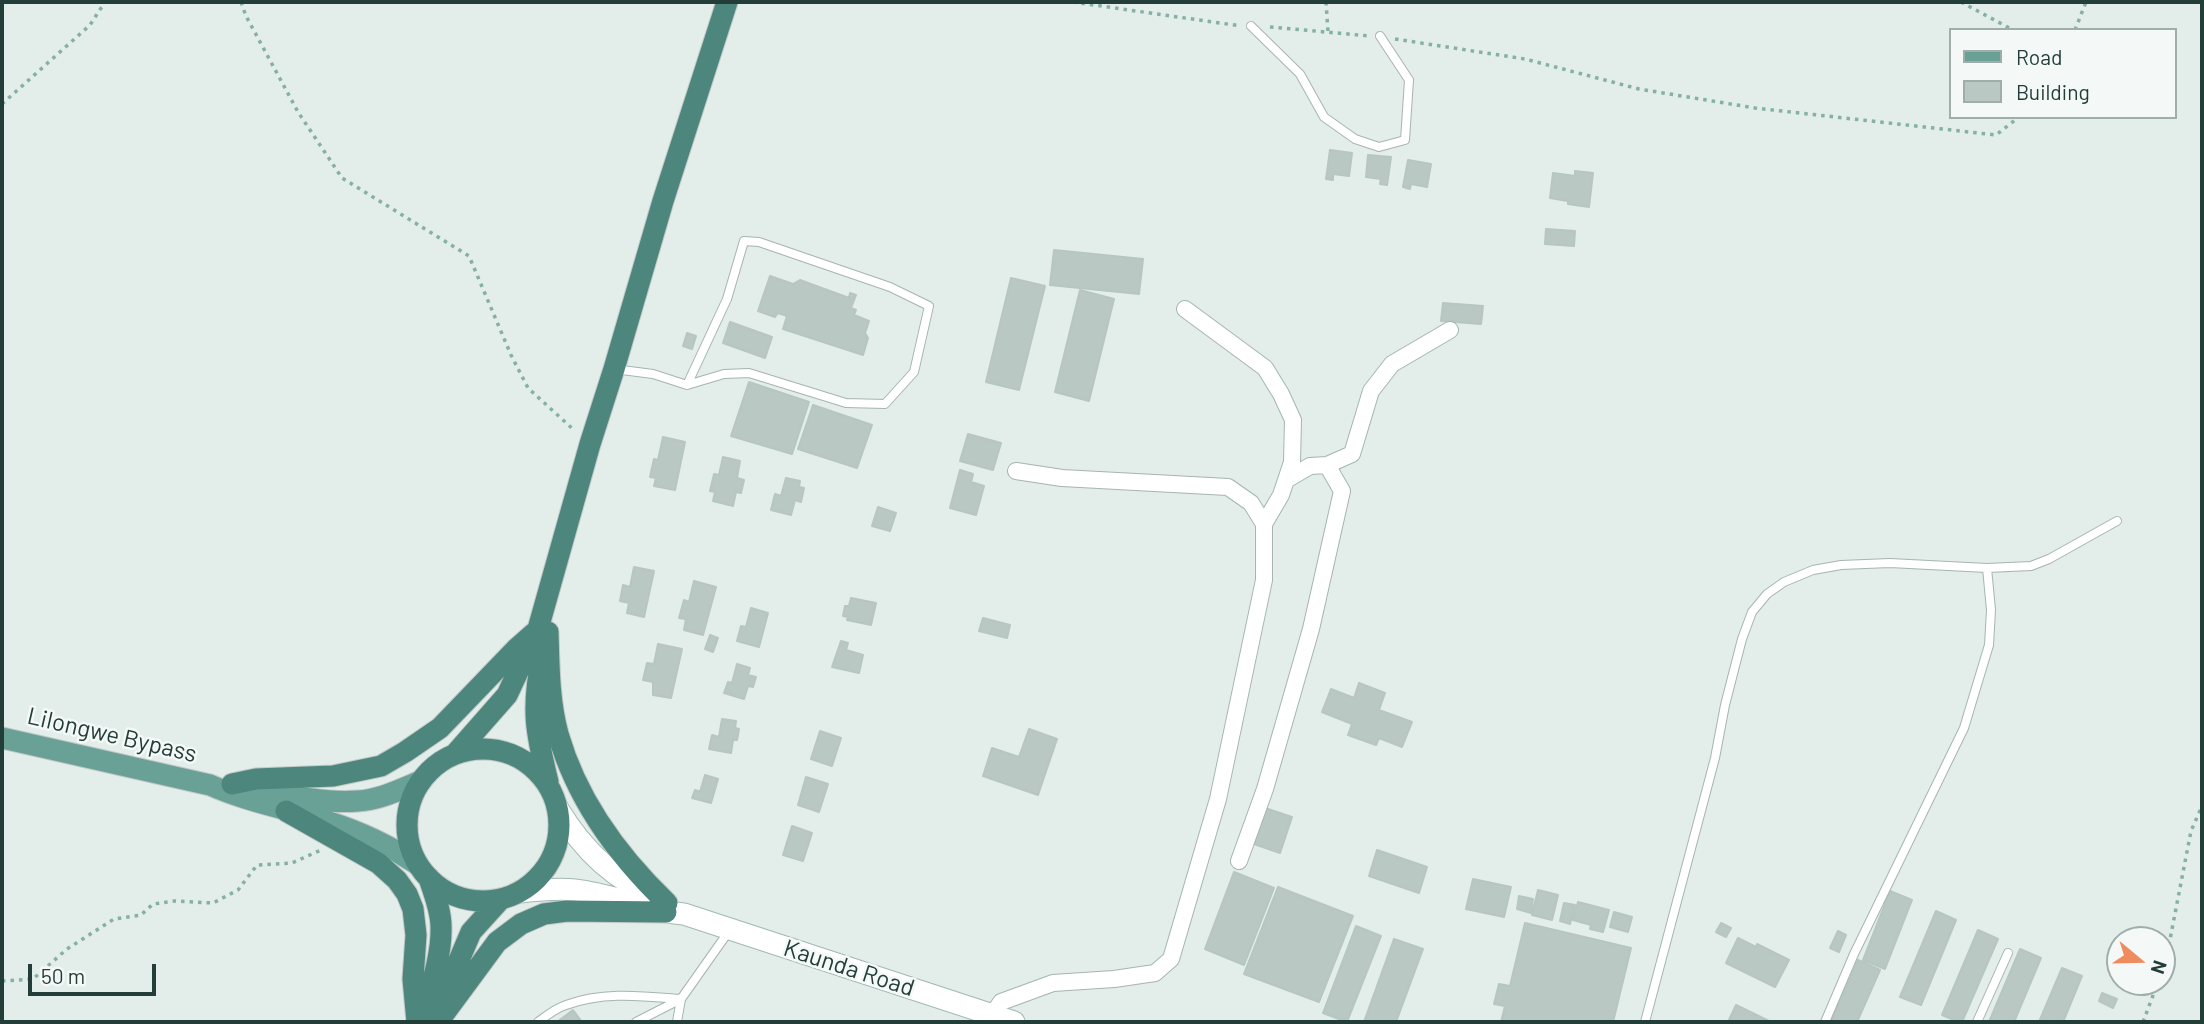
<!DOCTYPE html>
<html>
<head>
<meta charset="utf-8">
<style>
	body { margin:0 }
	#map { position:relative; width:2204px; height:1024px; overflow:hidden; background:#e3ede9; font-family:Barlow,sans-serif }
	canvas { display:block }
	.frame { position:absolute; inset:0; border:4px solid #233e39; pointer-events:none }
	.legend { position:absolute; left:1949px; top:28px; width:228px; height:91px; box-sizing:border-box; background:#f4f9f7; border:2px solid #a0aeab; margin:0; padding:9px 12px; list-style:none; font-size:21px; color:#233e39 }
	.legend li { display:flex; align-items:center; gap:14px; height:35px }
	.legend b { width:35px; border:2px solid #a0aeab }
	.north { position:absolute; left:2106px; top:926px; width:70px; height:70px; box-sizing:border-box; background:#f4f9f7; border:2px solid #a0aeab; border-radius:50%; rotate:109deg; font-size:19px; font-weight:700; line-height:28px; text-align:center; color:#233e39 }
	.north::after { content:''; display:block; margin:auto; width:24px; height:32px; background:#ef8c5f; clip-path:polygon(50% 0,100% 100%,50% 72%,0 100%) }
	.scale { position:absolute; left:28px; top:964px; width:128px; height:32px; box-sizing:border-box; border:4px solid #233e39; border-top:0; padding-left:9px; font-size:21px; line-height:24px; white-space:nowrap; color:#233e39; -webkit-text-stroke:5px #f4f9f7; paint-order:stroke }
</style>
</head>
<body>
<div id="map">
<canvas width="2204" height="1024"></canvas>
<div class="frame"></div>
<ul class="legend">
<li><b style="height:9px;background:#69a197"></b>Road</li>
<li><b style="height:19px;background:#b9c8c2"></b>Building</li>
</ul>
<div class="north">N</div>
<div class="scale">50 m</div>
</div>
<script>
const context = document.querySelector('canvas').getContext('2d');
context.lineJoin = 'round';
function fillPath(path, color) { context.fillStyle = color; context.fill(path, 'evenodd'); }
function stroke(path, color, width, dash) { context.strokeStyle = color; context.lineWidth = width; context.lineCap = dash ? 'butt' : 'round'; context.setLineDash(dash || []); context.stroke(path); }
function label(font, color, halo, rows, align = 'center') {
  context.font = font + ' Barlow,sans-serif'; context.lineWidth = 5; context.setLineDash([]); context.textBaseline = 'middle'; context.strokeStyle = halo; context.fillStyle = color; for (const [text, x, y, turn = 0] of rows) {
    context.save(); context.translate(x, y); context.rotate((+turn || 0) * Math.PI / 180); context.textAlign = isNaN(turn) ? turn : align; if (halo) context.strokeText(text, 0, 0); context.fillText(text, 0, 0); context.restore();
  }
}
const building = new Path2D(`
	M1330 150 1352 153 1349 176 1333 174V180L1326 179Z
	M1368 155 1391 157 1387 185 1380 184 1381 179 1366 177Z
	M1408 160 1431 164 1427 187 1411 184 1410 189 1403 187Z
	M1575 171 1593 173 1589 207 1568 204V201L1550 198 1553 173 1575 176Z
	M1546 229 1575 231 1574 246 1545 244Z
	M1054 250 1143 259 1139 294 1050 285Z
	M770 276 793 284 800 280 849 298 850 293 856 295 851 308 856 310 854 315 869 321 865 333 868 338 863 355 783 329 787 316 778 313 775 317 758 311Z
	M1011 278 1045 286 1019 390 986 382Z
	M1080 290 1114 299 1089 401 1055 392Z
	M1443 303 1483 306 1481 324 1441 321Z
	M730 322 772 337 765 358 723 343Z
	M687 333 696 336 692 349 683 346Z
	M749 382 809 402 792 454 731 436Z
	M813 405 872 425 857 468 798 449Z
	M968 434 1001 443 993 470 960 461Z
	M663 437 685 442 675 490 654 486 656 478 650 477 654 459 658 460Z
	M723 457 740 461 737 478 744 480 741 493 736 492 733 506 713 501 715 492 710 491 714 474 719 475Z
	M960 470 973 474 971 482 984 486 976 515 950 508Z
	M786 478 800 481 799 487 804 488 801 502 795 500 791 515 771 510 775 494 781 496Z
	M878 507 896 513 890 531 872 526Z
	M634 567 654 571 644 617 627 613 629 603 620 601 623 585 630 587Z
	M694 581 716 587 703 635 684 630 686 619 679 618 684 600 689 602Z
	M851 598 876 603 871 625 847 620 848 617 843 616 845 606H849Z
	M751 608 768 613 759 647 737 641 741 626 746 627Z
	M983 618 1010 625 1007 638 979 631Z
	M710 635 718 638 713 652 705 649Z
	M841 641 848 643 846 650 863 655 859 673 832 667Z
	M658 644 682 649 671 698 653 695V682L643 680 647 663 654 664Z
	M737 664 750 668 748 675 756 677 753 687 748 686 744 699 724 693 728 682 732 683Z
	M1359 683 1385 693 1379 710 1412 722 1402 747 1379 738 1376 745 1348 735 1352 724 1322 712 1331 689 1354 698Z
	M722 719 736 721 735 728 739 729 737 740H733L731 753 709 749 712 735 719 737Z
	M1029 729 1057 739 1038 795 983 776 992 748 1019 757Z
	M820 731 841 738 832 766 811 759Z
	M705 775 718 779 711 803 692 798 695 790 700 792Z
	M806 777 828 784 819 812 798 805Z
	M1265 808 1292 817 1280 853 1254 844Z
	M792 826 812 833 803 861 783 855Z
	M1377 850 1427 867 1419 893 1369 876Z
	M1234 872 1274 888 1244 965 1205 949Z
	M1473 879 1511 887 1504 917 1466 909Z
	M1278 887 1353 916 1319 1002 1244 974Z
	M1538 890 1558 895 1552 920 1532 915Z
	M1890 891 1912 900 1885 969 1863 960Z
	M1519 896 1533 899 1531 913 1517 909Z
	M1578 902 1609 910 1603 932 1590 929 1591 925 1573 920Z
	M1564 903 1575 905 1570 924 1560 921Z
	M1936 911 1956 920 1921 1005 1900 997Z
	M1614 912 1632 917 1628 932 1610 927Z
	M1525 923 1631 948 1613 1022H1501L1505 1006 1494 1004 1499 984 1510 986Z
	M1721 923 1731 928 1726 937 1716 932Z
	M1356 926 1381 936 1347 1022 1323 1013Z
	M1978 930 1998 939 1962 1022H1959L1942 1015Z
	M1838 931 1846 935 1839 952 1830 948Z
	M1738 938 1756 947 1757 944 1789 960 1775 987 1726 963Z
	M1394 939 1423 949 1396 1022H1364Z
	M2020 949 2041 958 2014 1022H1989Z
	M1858 960 1880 970 1857 1022H1831Z
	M2062 968 2082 976 2063 1022H2039Z
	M2102 993 2117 999 2113 1008 2099 1001Z
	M1736 1005 1771 1022H1728Z
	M573 1010 582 1022H557Z`);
const path = new Path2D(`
	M241 2 246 16 298 112 342 178 469 256 511 355 528 388 575 431
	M1073 2 1241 26
	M1326 2 1328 32
	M1961 2 2013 30
	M1270 27 1370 36
	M2075 30 2086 2
	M1395 39 1525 59 1639 89 1755 108 1996 135 2019 117
	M2 104 90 25 105 2
	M2162 970 2167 955 2191 831 2202 806
	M2 981 33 979 67 949 114 919 141 915 153 904 175 901 213 903 238 890 257 865 292 863 321 850
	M2143 1022 2158 982`);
const service = new Path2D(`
	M1251 26 1300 74 1324 117 1355 139 1379 147 1405 140 1409 80 1380 36
	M614 369 653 374 687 385 724 374 749 373 846 403 885 404 914 372 929 306 890 287 759 242 744 241 727 299 687 385
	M538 1022C546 1016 556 1008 566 1005 603 991 643 996 681 999L677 1022
	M636 1022 681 999 729 931
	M1645 1022 1715 758 1725 705 1742 639 1752 612 1767 594 1784 582 1813 570 1841 565 1890 563 1987 568 2031 566 2049 559 2117 521
	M1825 1022 1854 954 1964 728 1989 645 1991 610 1987 568
	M1977 1022 2008 953`);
const minor = new Path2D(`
	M1016 471 1062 478 1228 487 1251 503 1264 524
	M1286 480 1310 466 1327 465 1352 454 1371 391 1392 364 1450 330
	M1239 861 1265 789 1311 629 1342 491 1327 465
	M992 1015 1001 1002 1053 983 1114 979 1155 973 1171 959 1218 799 1264 580V524L1281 495 1292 462 1293 420 1281 394 1265 368 1185 309`);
const secondary = new Path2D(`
	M558 809C585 853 614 879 661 900
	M520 892C538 890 557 888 575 890 612 894 647 911 684 914L1014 1022`);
const primary = new Path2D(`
	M2 738 210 785C248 802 289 809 329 822 361 832 390 846 417 864
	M243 786C280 793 320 804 358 801 380 800 401 789 421 781`);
const trunk = new Path2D(`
	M548 632C549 666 549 701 558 734 577 800 618 856 667 903
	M542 658C531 708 536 733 548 782
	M407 825a76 76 0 1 1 152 0a76 76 0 1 1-152 0Z
	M456 753 507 695 538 629 590 444 614 369 663 201 727 2
	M232 784 256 779 333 776 381 766 405 752 440 728 517 648 534 633
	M286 811 378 863 397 880 407 894 413 909 416 935 413 979 417 1022
	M437 1012 471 932 500 900
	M422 1020C429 991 442 958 441 927 441 910 434 894 429 878
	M438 1022 497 942 521 924 544 914 567 911 666 912`);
const streetNames = [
	["Lilongwe Bypass",112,735,13],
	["Kaunda Road",849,968,18]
];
fillPath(building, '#b9c8c2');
stroke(building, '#b6c6c1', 2);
stroke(service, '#a6b5b1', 10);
stroke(minor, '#a6b5b1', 18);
stroke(secondary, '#a2b8b2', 23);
stroke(primary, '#c1c9c8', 23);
stroke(trunk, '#c1c9c8', 23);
stroke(path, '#84b0a5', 3.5, [3.5, 5]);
stroke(service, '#fff', 8);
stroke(minor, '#fff', 16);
stroke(secondary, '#fff', 21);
stroke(primary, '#69a197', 21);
stroke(trunk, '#4c867c', 21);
label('24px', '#233e39', '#f4f9f7', streetNames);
</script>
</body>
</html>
